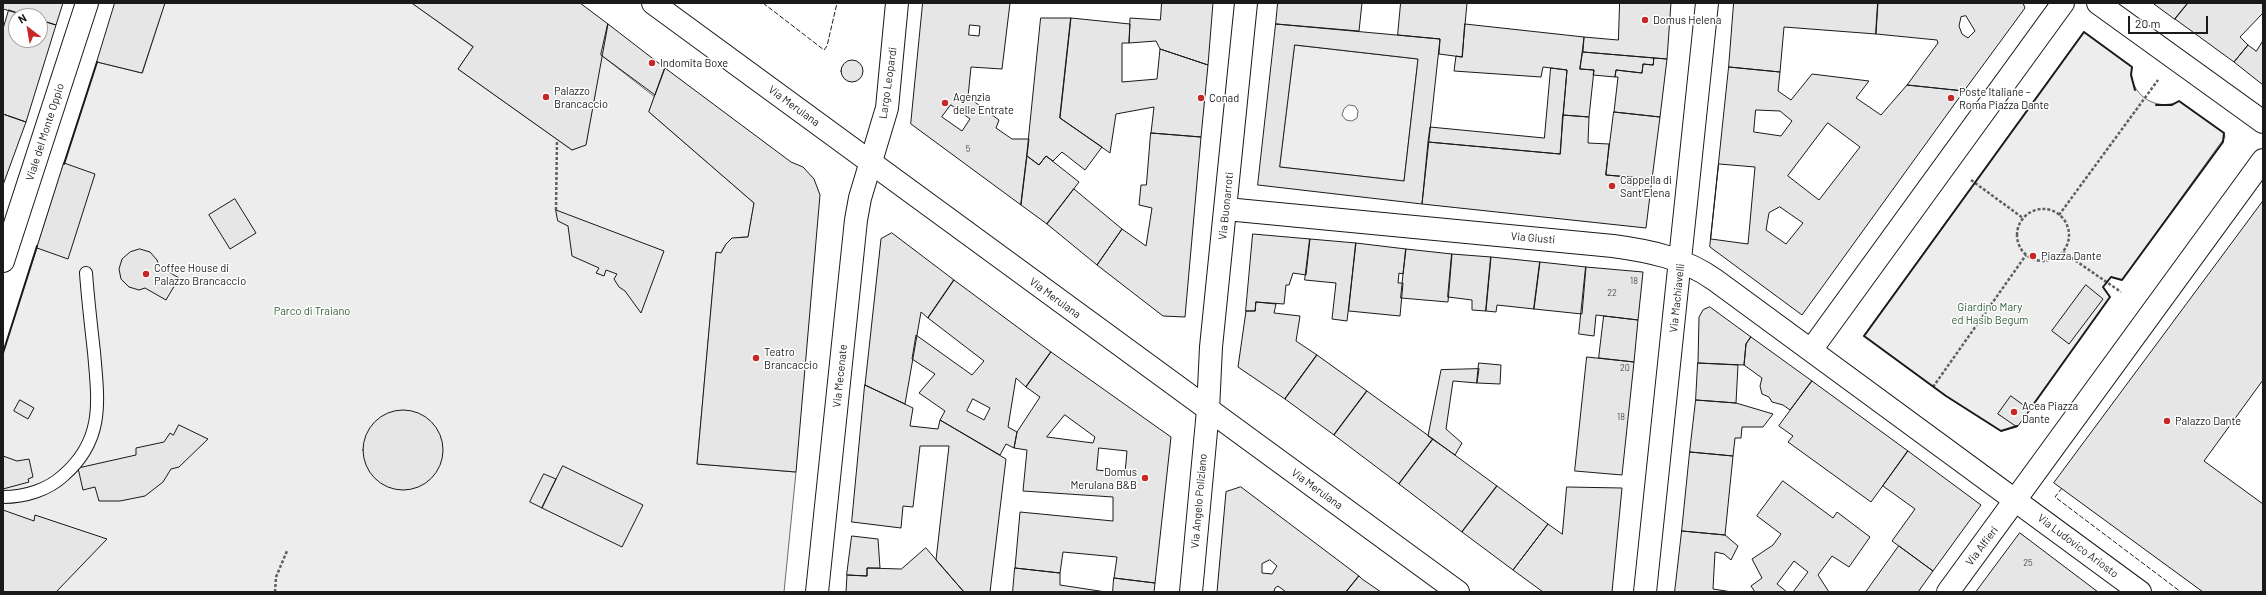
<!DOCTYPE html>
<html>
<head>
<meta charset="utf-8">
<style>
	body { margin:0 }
	#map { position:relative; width:2266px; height:595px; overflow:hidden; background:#fff; font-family:Barlow,sans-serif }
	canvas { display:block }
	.frame { position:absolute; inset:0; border:4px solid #1a1a1a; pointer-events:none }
	.north { position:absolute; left:8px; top:8px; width:40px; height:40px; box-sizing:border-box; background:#fff; border:1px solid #a3a3a3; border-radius:50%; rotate:329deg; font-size:11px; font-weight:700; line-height:16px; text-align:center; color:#1a1a1a }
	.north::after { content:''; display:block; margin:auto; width:14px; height:18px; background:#c62828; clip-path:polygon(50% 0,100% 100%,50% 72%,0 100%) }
	.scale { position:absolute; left:2128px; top:16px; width:80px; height:18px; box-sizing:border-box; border:2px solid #1a1a1a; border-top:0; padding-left:5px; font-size:12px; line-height:14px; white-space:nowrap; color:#1a1a1a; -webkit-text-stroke:3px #fff; paint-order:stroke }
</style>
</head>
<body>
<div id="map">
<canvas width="2266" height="595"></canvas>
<div class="frame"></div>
<div class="north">N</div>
<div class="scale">20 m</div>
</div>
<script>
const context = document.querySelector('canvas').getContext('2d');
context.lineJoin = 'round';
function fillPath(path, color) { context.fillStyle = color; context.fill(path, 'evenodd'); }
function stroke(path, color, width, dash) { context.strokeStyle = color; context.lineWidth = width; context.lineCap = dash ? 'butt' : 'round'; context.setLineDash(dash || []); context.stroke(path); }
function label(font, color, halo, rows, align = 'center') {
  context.font = font + ' Barlow,sans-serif'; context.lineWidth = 3; context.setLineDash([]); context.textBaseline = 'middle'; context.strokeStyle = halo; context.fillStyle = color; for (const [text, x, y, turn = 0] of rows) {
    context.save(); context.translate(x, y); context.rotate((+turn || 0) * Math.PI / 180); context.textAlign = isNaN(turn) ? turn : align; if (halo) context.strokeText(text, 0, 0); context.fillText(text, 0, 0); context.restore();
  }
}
const green = new Path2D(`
	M165 3H412L473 47 458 69 572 150 586 144 601 55 655 97 649 112 754 203 748 237C735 237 727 239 721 253H716L697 464 796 472 784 592H3V353L97 62 142 73Z
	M2084 32 2132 67C2127 93 2156 113 2179 101L2224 133 2225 137 2122 280 2111 277 2103 287 2110 297 2017 427 2001 431 1946 396 1864 336Z
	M1295 45 1418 59 1404 181 1280 167ZM1349 105 1355 106 1358 111 1357 118 1352 121 1346 120 1342 115 1344 109Z`);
const building = new Path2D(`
	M3 3H63L56 25 40 20V16H27L3 9Z
	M115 3H165L142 73 97 62Z
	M412 3H580L608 24 586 145 572 150 458 69 473 47Z
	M923 3H1010L1002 69 971 67 968 97 999 120 996 128 1012 139H1029L1021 205 911 124ZM970 25 980 26 979 36 969 35ZM951 105 970 119 962 131 942 117Z
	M1162 3H1213L1208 65 1160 49 1156 41 1129 43 1130 18 1160 20Z
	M1278 3H1362L1359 31 1276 24Z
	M1401 3H1467L1462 57 1439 54 1440 39 1398 35Z
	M1620 3H1671L1667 59 1583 52 1584 37 1618 40Z
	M1734 3H1878L1876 34 1784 27 1780 72 1729 67Z
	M1878 3H2023L2025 8 1964 91 1907 85 1938 43 1937 40 1876 34ZM1966 16 1975 31 1968 38 1962 34 1959 26 1961 17Z
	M2153 3H2188L2175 19Z
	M2188 3H2263V13L2240 37 2248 45 2234 62 2175 19Z
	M9 10 27 16H16V40H40V20L56 25 26 122 3 114V29Z
	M1041 18H1071L1060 118 1102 147 1085 170 1062 152 1053 161 1046 156 1039 165 1027 156Z
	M1071 18 1130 24 1129 43H1122V82L1157 79 1160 49 1208 65 1201 137 1151 133 1154 107 1116 114 1110 153 1060 118Z
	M608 24 665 68 655 95 601 55Z
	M1276 24 1440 39 1422 204 1258 185ZM1295 45 1418 59 1404 181 1280 167Z
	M1465 24 1584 37 1580 69 1594 70 1589 117 1563 115 1567 70 1543 67 1541 77 1454 71 1456 56 1462 57Z
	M2263 41V85L2234 62 2248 45 2256 51Z
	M1583 52 1654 58 1653 65 1643 64 1642 73 1616 70 1615 77 1593 75 1594 70 1580 69Z
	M1654 58 1667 59 1660 117 1614 112 1618 77H1615L1616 70 1642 73 1643 64 1653 65Z
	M841 71a11 11 0 1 1 22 0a11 11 0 1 1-22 0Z
	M1729 67 1780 72 1778 91 1791 100 1812 74 1869 81 1856 98 1881 115 1907 85 1964 91 1802 315 1710 247ZM1756 110 1780 111 1792 121 1781 136 1754 132ZM1828 123 1860 147 1819 200 1788 176ZM1780 207 1803 223 1786 244 1766 230 1769 213Z
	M665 68 791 162 803 167 814 179 820 195 796 472 697 464 716 252 721 253 726 244 732 238 748 237 754 203 649 112Z
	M1551 68 1567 70 1560 154 1428 142 1430 127 1544 138Z
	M1614 112 1660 117 1652 179 1606 175Z
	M3 114 26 122 3 185Z
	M1563 115 1589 117 1588 143 1609 144 1606 175 1652 179 1646 228 1422 204 1428 142 1560 154Z
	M1151 133 1201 137 1185 317 1163 316 1097 265 1122 229 1146 246 1152 208 1139 205 1141 185H1146Z
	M1027 156 1039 165 1046 156 1079 182 1047 224 1021 205Z
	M64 163 95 174 68 259 37 248Z
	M1719 164 1755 167 1748 244 1711 239Z
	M1074 189 1122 229 1097 265 1047 224Z
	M235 199 256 233 230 249 209 215Z
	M2263 201V380L2204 461 2263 504V592H2203L2054 483Z
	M556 210 664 251 641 313 625 291 619 287 614 279 617 274 606 270 604 276 596 273 599 268 572 256 568 226 558 221Z
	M892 233 954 280 928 318 921 312 905 404 865 385 881 239Z
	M1253 234 1310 239 1306 275 1293 273 1289 285H1286L1284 304 1256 302 1255 311H1246Z
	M1310 239 1356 243 1347 321 1332 319 1336 283 1305 280Z
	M1356 243 1406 249 1403 274 1399 273 1398 283H1403L1400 316 1349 311Z
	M140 249 150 252 157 260 159 266 179 278 166 300 145 288 139 290 129 287 121 279 119 269 122 259 130 252Z
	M1406 249 1452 254 1448 302 1401 298Z
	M1452 254 1491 257 1486 311 1472 310V300L1448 297Z
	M1491 257 1540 262 1534 309 1497 305 1496 312 1486 311Z
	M1540 262 1586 267 1582 314 1534 309Z
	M1586 267 1643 272 1638 320 1596 315 1594 336 1579 334Z
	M954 280 1051 352 1026 387 1016 378 1008 427 1017 432 1014 448 1006 444 1000 455 940 420 945 411 919 393 935 374 912 359 916 335 972 375 984 361 928 318ZM973 399 990 408 984 420 967 411Z
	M2086 285 2103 299 2069 344 2052 331Z
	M1256 302 1276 304 1274 313 1300 316 1296 341 1317 355 1285 399 1238 367 1246 311H1255Z
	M1710 307 1751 337 1746 344 1744 365 1698 363 1699 317 1703 310Z
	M1604 316 1638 320 1634 362 1599 358Z
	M1751 337 1812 381 1790 410 1783 405 1772 402 1769 397 1762 394 1760 386 1762 378 1744 365 1746 344Z
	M1051 352 1171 437 1155 583 1114 578 1117 557 1063 552 1060 573 1015 568 1020 512 1113 521V497L1023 491 1027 450 1014 448 1017 432 1040 397 1026 387ZM1065 415 1095 437 1093 443 1047 437ZM1099 448 1127 451 1125 473 1097 470Z
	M1317 355 1367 391 1334 435 1285 399Z
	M1587 357 1634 362 1622 475 1575 471Z
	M1479 363 1501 365 1500 384 1477 383Z
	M1698 363 1738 365 1736 403 1696 400Z
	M1479 369 1477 383 1453 381 1446 429 1462 443 1455 455 1428 436 1441 370Z
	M1812 381 1908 451 1871 502 1788 442 1793 436 1779 426Z
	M865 385 913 408 910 426 938 429 940 420 1006 459 990 592H964L936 560 949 446H920L913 507 903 506 901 528 852 522Z
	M1367 391 1433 439 1399 484 1334 435Z
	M2011 396 2030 410 2017 427 1998 414Z
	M20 400 34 408 28 419 14 411Z
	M1696 400 1736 403 1773 414 1763 427H1742L1741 438H1735L1733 456 1690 452Z
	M363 450a40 40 0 1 1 80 0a40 40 0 1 1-80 0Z
	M179 425 208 439 179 467 171 469 163 482 145 496 120 501H99L95 487 83 490 78 468 136 455V448L164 442 170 433 173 435Z
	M1433 439 1497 486 1462 532 1399 484Z
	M1908 451 1981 505 1933 571 1892 541 1915 509 1883 486Z
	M1690 452 1733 456 1725 535 1682 531Z
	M3 456 17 461 29 459 33 477 28 479 29 482 3 489Z
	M563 466 643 505 622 547 542 508Z
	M544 474 556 479 542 508 530 502Z
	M1783 481 1833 518 1837 512 1870 537 1849 567 1832 556 1818 575 1829 592H1793L1808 572 1794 561 1777 584 1787 592H1755L1751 586 1762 578 1752 559 1773 545 1781 534 1757 516Z
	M1497 486 1548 524 1513 570 1462 532Z
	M1241 487 1359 576 1346 592H1286L1278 586 1275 588 1274 592H1217L1226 492ZM1270 560 1277 566 1272 574 1262 573V564Z
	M1567 487 1622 488 1612 592H1543L1513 570 1548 524 1562 534Z
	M3 510 34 521 35 515 107 539 56 592H3Z
	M1682 531 1725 535 1738 546 1731 560 1724 554 1715 552 1713 589 1732 592H1675Z
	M2020 533 2098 592H1976Z
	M852 536 878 539 880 568H867V576L847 575Z
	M1899 546 1933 571 1918 592H1866Z
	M926 548 964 592H846L847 575 867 576V568L901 569Z
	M1015 568 1060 573V585L1106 592H1013Z
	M1359 576 1362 579 1381 592H1346Z
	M1114 578 1155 583 1154 592H1113Z`);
const path = new Path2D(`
	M1971 180 2023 218
	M2017 235a26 26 0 1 1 52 0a26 26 0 1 1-52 0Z
	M556 210 557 139
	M2059 215 2158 80
	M2063 252 2121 292
	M1933 387 2026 255
	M275 592 276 577 287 551`);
const service = new Path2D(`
	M3 497C25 497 48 490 64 475 105 439 98 400 94 352 91 326 88 300 86 273`);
const minor = new Path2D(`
	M2098 3 2263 122
	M1226 209 1613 246C1650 251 1684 258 1715 280L2140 592
	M3 261 87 3
	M1811 350 2063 3
	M817 592 856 220 860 198 887 108 897 3
	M1191 592 1208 410 1211 347 1246 3
	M1645 592 1707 3
	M1948 592 2263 160`);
const secondary = new Path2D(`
	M653 3 1458 592`);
const fence = new Path2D(`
	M763 3 824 50 827 46 837 3
	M2062 488 2055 497 2181 592`);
const wall = new Path2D(`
	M64 164 97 62
	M3 353 37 246
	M2028 412 2110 297 2103 287 2111 277 2122 280 2223 142 2224 133 2179 101 2172 105H2156
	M2017 426 2001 431 1946 396 1864 336 2084 32 2132 67 2131 75 2135 90`);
const markers = [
	[1645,20,4,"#c62828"],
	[652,63,4,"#c62828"],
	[546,97,4,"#c62828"],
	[1201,98,4,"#c62828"],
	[1951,98,4,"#c62828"],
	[945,103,4,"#c62828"],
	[1612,186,4,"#c62828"],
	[2033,256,4,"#c62828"],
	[146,274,4,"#c62828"],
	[756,358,4,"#c62828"],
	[2014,412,4,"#c62828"],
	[2167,421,4,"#c62828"],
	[1145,478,4,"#c62828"]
];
const numberNames = [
	["5",968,149],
	["18",1634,281],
	["22",1612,293],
	["20",1625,368],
	["18",1621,417],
	["25",2028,563]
];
const poiNames = [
	["Domus Helena",1653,20],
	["Indomita Boxe",660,63],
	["Palazzo",554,91],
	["Brancaccio",554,104],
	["Poste Italiane –",1959,92],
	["Roma Piazza Dante",1959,105],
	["Agenzia",953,97],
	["delle Entrate",953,110],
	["Conad",1209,98],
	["Cappella di",1620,180],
	["Sant'Elena",1620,193],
	["Piazza Dante",2041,256],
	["Coffee House di",154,268],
	["Palazzo Brancaccio",154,281],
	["Teatro",764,352],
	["Brancaccio",764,365],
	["Acea Piazza",2022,406],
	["Dante",2022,419],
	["Palazzo Dante",2175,421],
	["Domus",1137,472,"right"],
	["Merulana B&B",1137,485,"right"]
];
const streetNames = [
	["Largo Leopardi",888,83,-82],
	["Via Merulana",794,106,36],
	["Viale del Monte Oppio",45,132,-72],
	["Via Buonarroti",1226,206,-84],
	["Via Giusti",1533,238,5],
	["Via Merulana",1055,298,36],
	["Via Machiavelli",1677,298,-84],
	["Via Mecenate",840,376,-84],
	["Via Merulana",1317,489,36],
	["Via Angelo Poliziano",1199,501,-85],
	["Via Alfieri",1982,546,-53],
	["Via Ludovico Ariosto",2078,546,37]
];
const parkNames = [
	["Giardino Mary",1990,307],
	["ed Hasib Begum",1990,320],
	["Parco di Traiano",312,311]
];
fillPath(green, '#ededed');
stroke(green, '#6a6a6a', 1);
fillPath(building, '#e6e6e6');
stroke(building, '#1a1a1a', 1);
stroke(service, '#1a1a1a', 14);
stroke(minor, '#1a1a1a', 24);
stroke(secondary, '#1a1a1a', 24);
stroke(path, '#5f5f5f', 2.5, [3, 2]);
stroke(service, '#fff', 12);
stroke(minor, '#fff', 22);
stroke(secondary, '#fff', 22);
stroke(fence, '#1a1a1a', 1, [5, 2]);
stroke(wall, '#1a1a1a', 2);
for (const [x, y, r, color] of markers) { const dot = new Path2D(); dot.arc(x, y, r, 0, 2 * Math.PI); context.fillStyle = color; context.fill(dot); stroke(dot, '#fff', 1.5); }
label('9px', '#4d4d4d', null, numberNames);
label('11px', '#1a1a1a', '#fff', poiNames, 'left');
label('11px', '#1a1a1a', '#fff', streetNames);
label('11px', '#2b5a34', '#fff', parkNames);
</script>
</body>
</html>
